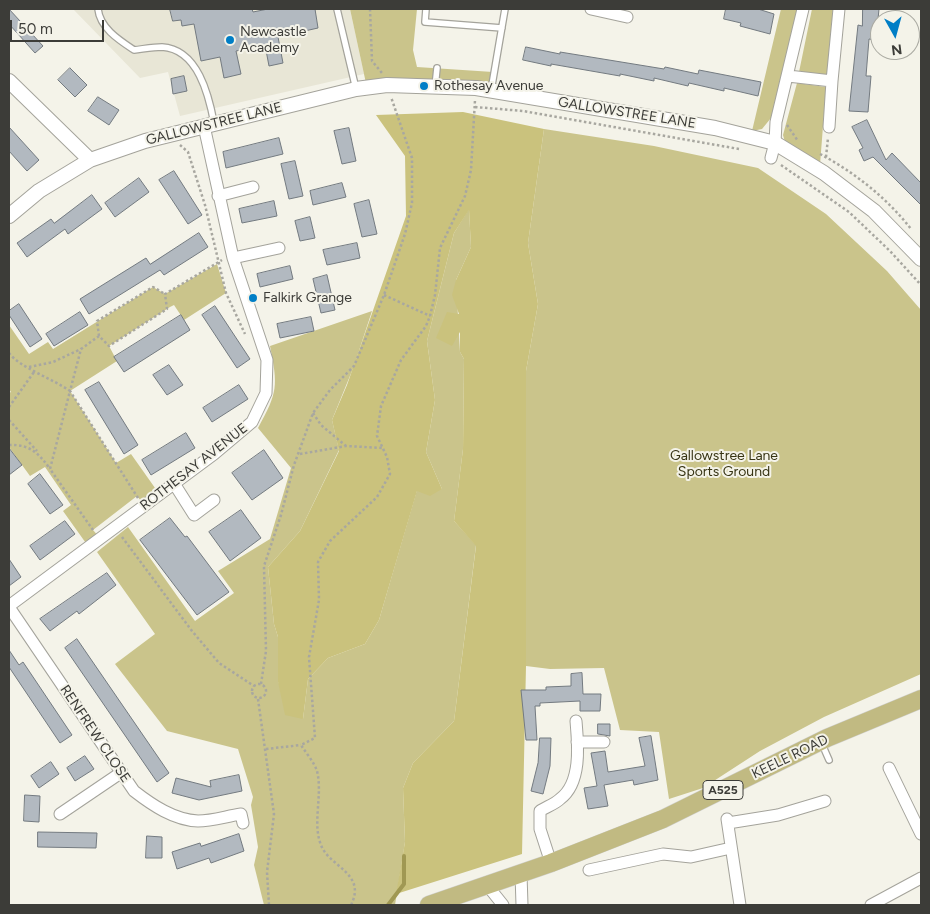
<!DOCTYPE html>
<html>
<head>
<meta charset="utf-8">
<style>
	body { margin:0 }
	#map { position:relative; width:930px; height:914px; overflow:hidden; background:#f4f3e9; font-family:Figtree,sans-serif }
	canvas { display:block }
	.frame { position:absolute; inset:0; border:10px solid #3c3c38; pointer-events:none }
	.north { position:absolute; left:870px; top:10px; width:50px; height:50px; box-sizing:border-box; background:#f4f3e9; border:1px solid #aaaaa2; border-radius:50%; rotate:173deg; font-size:14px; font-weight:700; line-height:20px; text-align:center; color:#3c3c38 }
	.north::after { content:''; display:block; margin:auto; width:18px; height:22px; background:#007ec6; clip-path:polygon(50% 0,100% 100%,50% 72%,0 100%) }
	.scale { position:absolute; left:10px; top:20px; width:94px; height:22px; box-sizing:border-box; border:2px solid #3c3c38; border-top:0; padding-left:6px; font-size:15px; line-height:18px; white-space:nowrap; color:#3c3c38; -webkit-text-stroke:4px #f4f3e9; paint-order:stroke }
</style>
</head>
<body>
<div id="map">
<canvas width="930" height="914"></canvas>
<div class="frame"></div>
<div class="north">N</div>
<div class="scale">50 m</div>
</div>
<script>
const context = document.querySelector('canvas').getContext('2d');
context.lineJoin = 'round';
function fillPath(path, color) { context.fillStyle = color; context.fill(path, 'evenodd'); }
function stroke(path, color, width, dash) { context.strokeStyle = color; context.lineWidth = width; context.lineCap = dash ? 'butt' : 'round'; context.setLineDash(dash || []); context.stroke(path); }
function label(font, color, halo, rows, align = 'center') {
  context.font = font + ' Figtree,sans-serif'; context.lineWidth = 4; context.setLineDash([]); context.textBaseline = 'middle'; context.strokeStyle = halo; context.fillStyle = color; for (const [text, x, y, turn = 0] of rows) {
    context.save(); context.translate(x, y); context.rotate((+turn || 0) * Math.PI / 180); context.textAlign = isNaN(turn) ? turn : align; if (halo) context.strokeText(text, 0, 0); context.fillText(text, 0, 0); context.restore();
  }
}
const built = new Path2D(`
	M73 9H350L364 74 180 116 168 72 140 78Z`);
const green = new Path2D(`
	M350 9H417L413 50 417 67 493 72 491 91 367 88Z
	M781 9H797L771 118 762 129 752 131Z
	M812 9H833L827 75 799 72Z
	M797 83 826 87 820 165 785 142 783 135Z
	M544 129 654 146 758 168 826 214 887 271 921 310V674L824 717 760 751 703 788 669 799 659 732 620 730 604 668 550 669 526 666V371L538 304 528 243Z
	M469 209 471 247 456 280 460 352 464 359 463 449 454 521 476 545 454 721 413 763 403 788 405 842 395 905H264L254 865 258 847 251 805 253 797 238 749 167 731 115 664 155 634 97 552 128 527 195 621 234 593 218 571 270 539 291 468 258 428C278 392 278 386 270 346L372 311 354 366 332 420 339 450 300 531 268 567 274 624 278 637V682L303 719 308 679 328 658 365 644 379 620 417 490 442 489 426 452 435 400 427 341 454 233Z
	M217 264 226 293 184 320 174 305 170 307 109 346 117 361 70 391 116 463 131 454 160 495 145 506 137 496 93 530 100 538 88 546 63 511 71 505 45 467 30 476 9 447V393L11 392 9 389V325L29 354 48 342 53 349 153 287 165 294Z`);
const forest = new Path2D(`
	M463 112 544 129 528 243 538 304 526 371V666L522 854 396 894 405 842 403 788 413 763 454 721 476 546 454 521 463 449 464 359 460 352V332L452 346 436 338 447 312 459 314 452 295 456 280 471 247 469 210 454 233 427 341 435 400 426 452 442 489 430 496 417 491 379 620 365 644 328 658 308 679 303 719 285 715 278 682V637L274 624 268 567 300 531 339 451 332 420 347 385 406 216 405 156 376 115Z`);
const stream = new Path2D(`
	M388 905 404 884V856`);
const building = new Path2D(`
	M9 9 43 46 35 53 9 24Z
	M170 9H252L253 12 268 9H315L318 28 278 37 283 63 269 66 265 45 236 51 241 74 224 78 220 57 201 61 194 24 182 26 181 20 173 21Z
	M726 9H758L774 14 770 34 740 26 741 23 724 19Z
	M863 9H879L876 40 869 39 866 76H871L868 112 849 111 858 25 862 26Z
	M526 47 560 54V52L664 69 665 67 698 74 699 70 761 82 758 96 724 88V91L689 83 688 86 654 78V81L620 74V76L551 64V66L523 60Z
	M70 68 87 85 75 97 58 80Z
	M184 76 187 91 173 94 171 79Z
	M98 97 119 110 109 125 88 111Z
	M867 120 886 160 892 153 921 183V205L873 157 864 161 859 150 863 148 852 127Z
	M9 127 39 160 27 171 9 151Z
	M349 128 356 161 342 164 334 131Z
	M279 138 283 154 226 168 223 152Z
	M295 161 303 196 289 199 281 164Z
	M174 171 202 215 188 224 159 180Z
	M139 178 149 192 115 217 105 203Z
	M342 183 346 197 313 205 310 191Z
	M92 195 102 209 68 234 65 229 27 257 17 243 51 219 54 223Z
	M369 200 377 234 362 237 354 204Z
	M274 201 277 216 242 223 239 209Z
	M310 217 315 238 300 241 295 221Z
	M199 233 208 247 164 275 160 270 89 314 80 299 146 258 150 264Z
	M357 243 360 258 327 265 323 250Z
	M290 266 293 279 260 287 257 274Z
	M327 275 335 310 321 313 313 279Z
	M19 304 42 339 30 347 9 315V311Z
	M215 306 250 359 237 368 202 315Z
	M80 312 88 325 54 346 46 334Z
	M181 315 190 330 124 372 114 357Z
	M311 317 314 331 280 338 277 324Z
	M169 365 183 385 167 395 153 375Z
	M99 382 138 445 124 454 85 390Z
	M239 385 248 399 212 422 203 408Z
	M186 433 195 448 151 475 142 460Z
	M9 448 22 465 9 475Z
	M264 450 283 478 252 500 232 473Z
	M40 474 63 505 50 514 28 484Z
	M241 510 261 538 230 561 209 532Z
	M170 518 185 537 187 536 229 592 197 615 140 540Z
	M65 521 75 534 40 560 30 546Z
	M9 559 21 577 9 586Z
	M107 573 116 585 79 614 77 611 50 631 40 619Z
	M77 639 169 773 157 782 65 648Z
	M9 650 19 665 23 662 72 735 60 743 9 667Z
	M582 673 583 694H601L600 711H580V701L540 703V706H535L537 740H526L521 690H546V687L571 686V674Z
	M598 724H610V736L598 734Z
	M651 736 658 780 634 785 633 780 604 785 608 806 588 809 584 788 597 786 591 753 605 751 608 772 645 766 639 738Z
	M540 738H551L550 766 543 794 531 791 538 763Z
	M85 756 94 769 75 781 67 768Z
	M51 762 59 774 39 788 31 776Z
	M239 775 242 791 199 800 172 793 176 778 211 787 210 781Z
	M25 795 40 796 39 822 24 821Z
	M38 832 97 833 96 848 38 847Z
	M239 834 244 851 211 863 209 858 177 869 172 852 200 843 201 846Z
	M147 836 162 837V858H146Z`);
const path = new Path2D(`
	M370 9 372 61 382 73
	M475 107 523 111 739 149
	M787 125 798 141
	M180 145 188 152 205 205 226 293 245 334
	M820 154C854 172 887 198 911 229
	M826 157 828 138
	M781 165 849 212 890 251 921 285
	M384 295 430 316
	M99 336 97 321 153 287 165 294
	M9 353C19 367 53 379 70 391L50 469 93 530
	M29 367 53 362 81 349
	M9 407 34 372
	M313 413 321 425 346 446
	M9 420 37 451
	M9 445C29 444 39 453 50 469
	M300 454 346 446 383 448
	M138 498 70 391 81 349 99 336 109 346 167 309 165 294 222 260
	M122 537 192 631 219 663 254 686
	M252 691a7 7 0 1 1 14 0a7 7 0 1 1-14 0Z
	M261 684 266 651 264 566 281 515 294 465 313 413 330 390 354 366 384 295 405 234 412 203V158L391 97
	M258 699 274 814 267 872 269 905
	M266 749 301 745
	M351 905C367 873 329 867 321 845 312 823 323 795 317 771 314 762 306 753 301 745L315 738 309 657 319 600 318 562 330 541 377 497 390 474 387 457 377 436 381 406 401 360 426 326 430 316 435 295 440 248 465 196 471 170 475 100`);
const service = new Path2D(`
	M98 9C100 28 119 40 134 50 143 49 153 47 162 47 198 49 209 96 214 123
	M337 9 356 89
	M426 9 425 22 502 28
	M435 87 437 68
	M491 91 505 9
	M822 744 829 760`);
const minor = new Path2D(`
	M591 9 627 17
	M788 76 832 81 839 9
	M829 127 832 81
	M771 158 775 143 776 122 803 9
	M218 196 253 187
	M233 258 279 248
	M175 485 194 515 214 500
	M9 606 214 454 252 422 266 393 267 360 233 258 204 126
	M9 607 134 791C152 805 174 820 198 821 212 821 227 816 241 814L243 823
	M577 742H604
	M889 768 921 834
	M60 814 122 772
	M727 819 740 905
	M728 823 778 815 825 801
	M551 863 540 829V811C546 807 555 804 560 799 582 783 578 744 576 721
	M589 870 663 854 691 857 731 848
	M521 874 522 905
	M487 885 503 905
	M871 905 921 878`);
const tertiary = new Path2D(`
	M9 81 90 160
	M9 216 39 191 90 160 145 141 356 89 387 85 476 88 715 128 775 143 824 173 874 211 921 259`);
const primary = new Path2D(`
	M429 905 551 863 663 819 827 738 921 699`);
const markers = [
	[230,40,5,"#007ec6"],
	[424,86,5,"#007ec6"],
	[253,298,5,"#007ec6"]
];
const shields = [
	[723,790,40]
];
const shieldNames = [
	["A525",723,790]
];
const poiNames = [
	["Newcastle",240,32],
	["Academy",240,48],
	["Rothesay Avenue",434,86],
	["Falkirk Grange",263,298]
];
const streetNames = [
	["GALLOWSTREE LANE",627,113,9],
	["GALLOWSTREE LANE",214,124,-14],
	["ROTHESAY AVENUE",194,467,-38],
	["RENFREW CLOSE",95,734,56],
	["KEELE ROAD",790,757,-26]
];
const parkNames = [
	["Gallowstree Lane",724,456],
	["Sports Ground",724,472]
];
fillPath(built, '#e8e6d6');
fillPath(green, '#cac48b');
fillPath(forest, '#cac27d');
stroke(stream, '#a09853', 4);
fillPath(building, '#b2b9c0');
stroke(building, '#737a80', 1);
stroke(service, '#a4a39b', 8);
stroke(minor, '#a4a39b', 13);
stroke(tertiary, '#a4a39b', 16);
stroke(primary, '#d0d0cf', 19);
stroke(path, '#a8a7a0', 2.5, [2.5, 2.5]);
stroke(service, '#fff', 5.5);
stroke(minor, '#fff', 11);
stroke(tertiary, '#fff', 14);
stroke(primary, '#c1ba82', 18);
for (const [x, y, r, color] of markers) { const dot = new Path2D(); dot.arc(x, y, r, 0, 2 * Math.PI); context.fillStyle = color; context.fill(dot); stroke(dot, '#f4f3e9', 2); }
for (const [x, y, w] of shields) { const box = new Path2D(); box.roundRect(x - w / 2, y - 9.5, w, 19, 4); context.fillStyle = '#f4f3e9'; context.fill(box); stroke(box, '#3c3c38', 1); }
label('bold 12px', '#3c3c38', null, shieldNames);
label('14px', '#3c3c38', '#f4f3e9', poiNames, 'left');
label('14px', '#3c3c38', '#f4f3e9', streetNames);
label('14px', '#373414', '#f4f3e9', parkNames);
</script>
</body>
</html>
